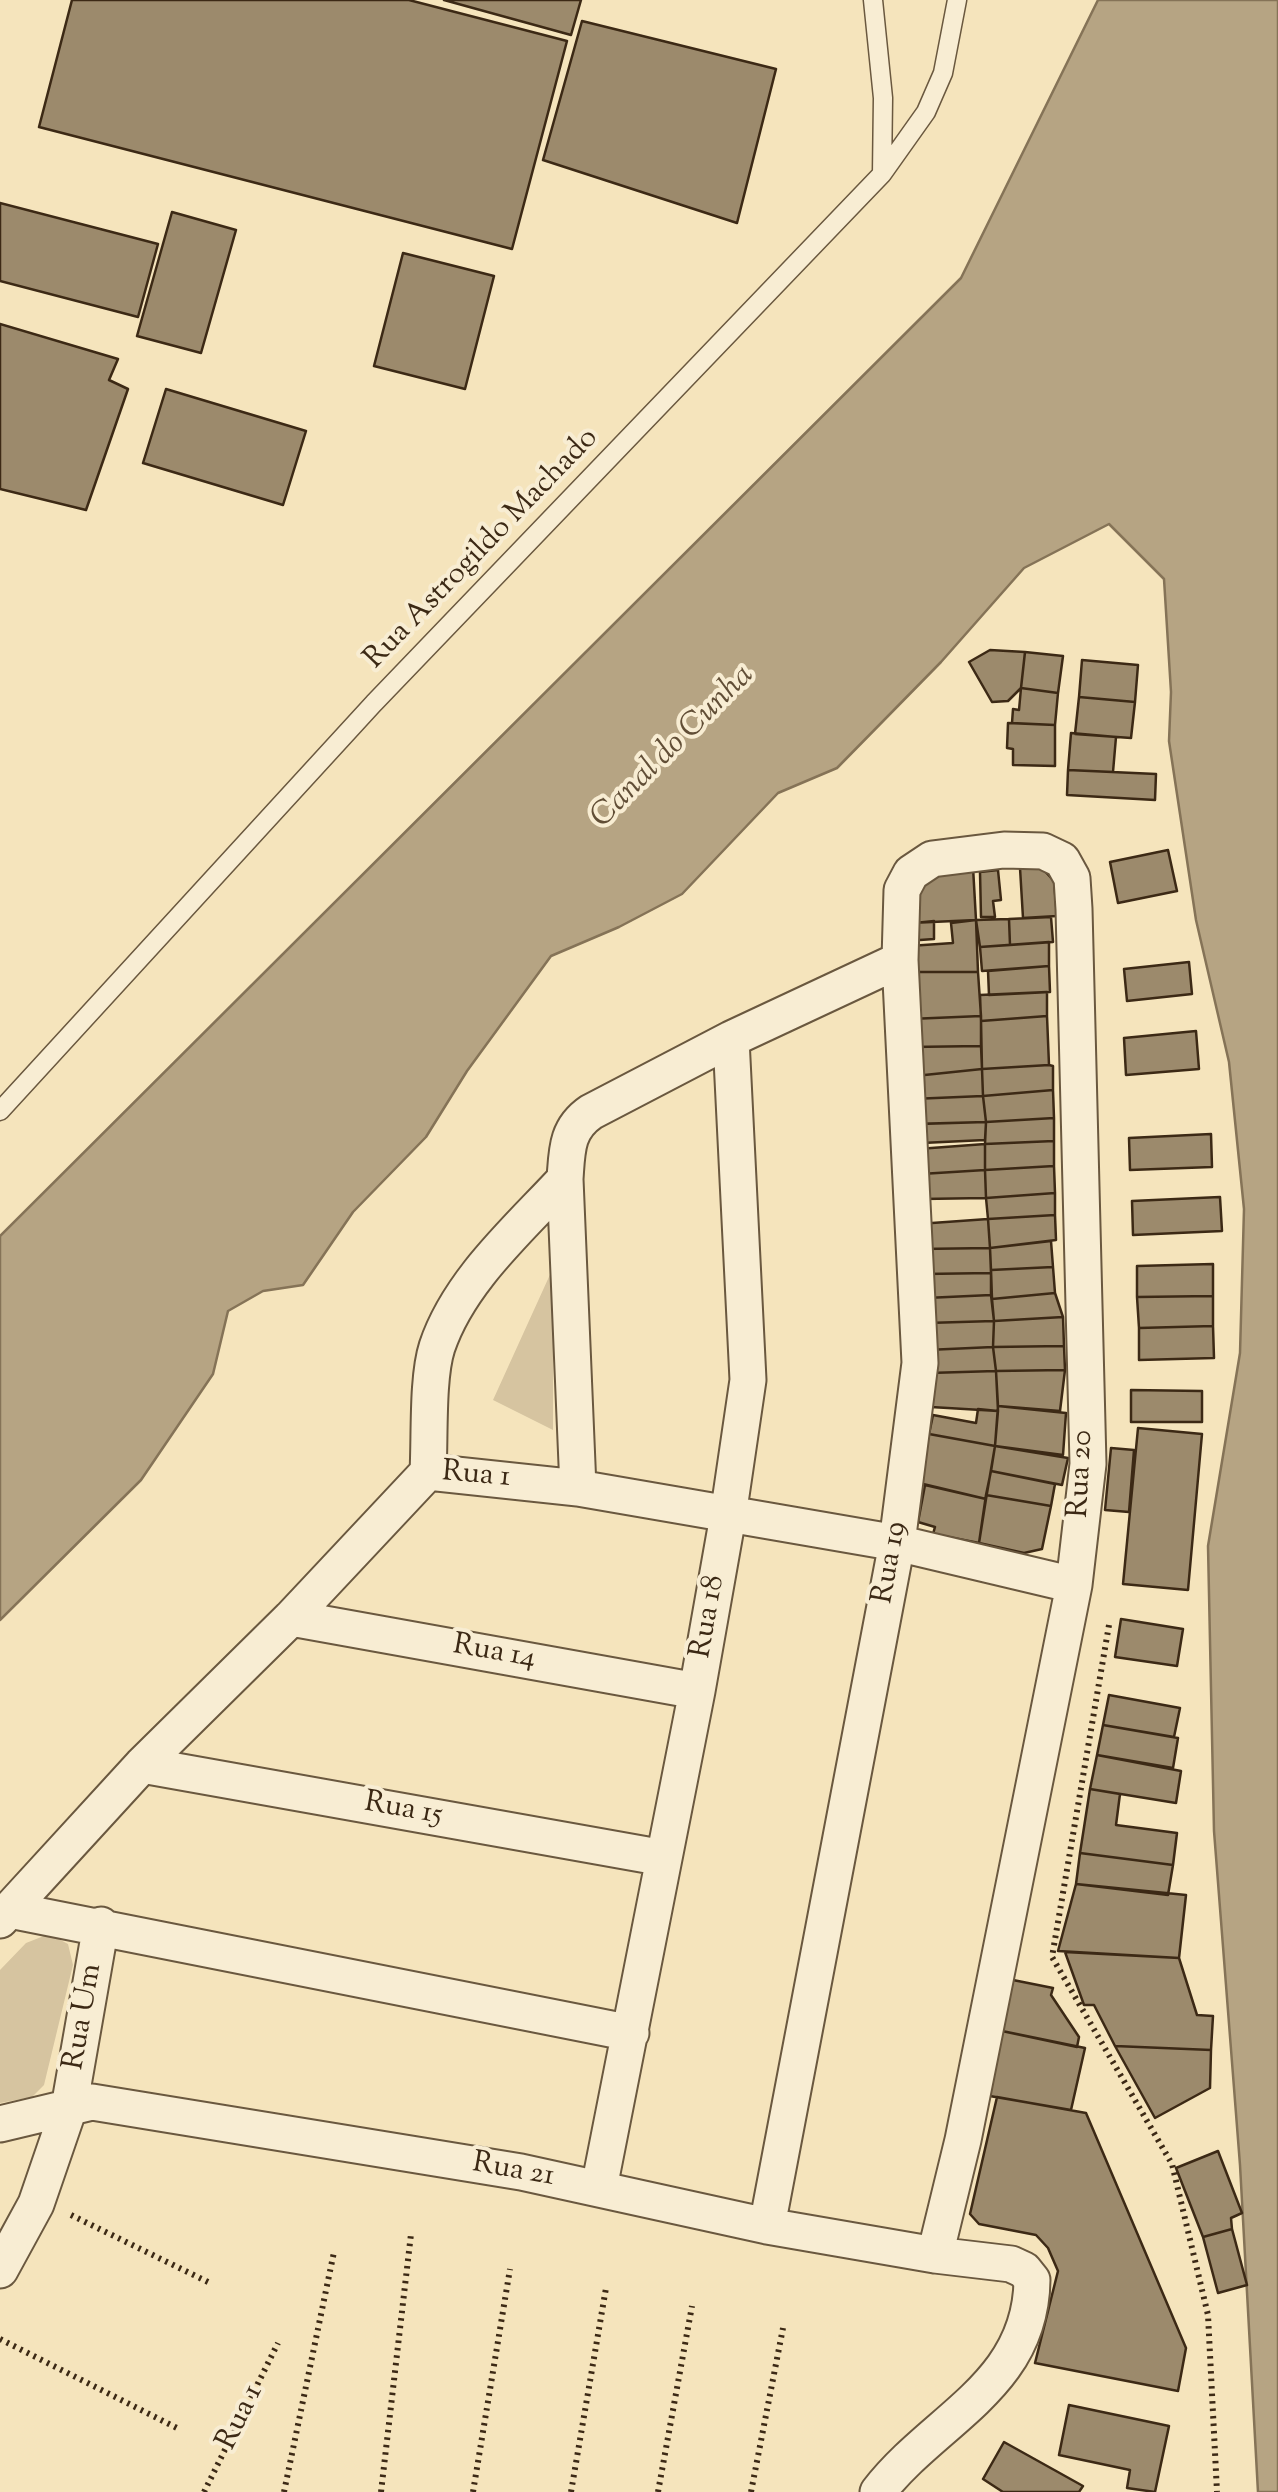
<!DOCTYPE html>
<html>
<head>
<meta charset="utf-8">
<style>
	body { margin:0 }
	canvas { display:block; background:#f5e4bc }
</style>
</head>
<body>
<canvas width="1278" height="2492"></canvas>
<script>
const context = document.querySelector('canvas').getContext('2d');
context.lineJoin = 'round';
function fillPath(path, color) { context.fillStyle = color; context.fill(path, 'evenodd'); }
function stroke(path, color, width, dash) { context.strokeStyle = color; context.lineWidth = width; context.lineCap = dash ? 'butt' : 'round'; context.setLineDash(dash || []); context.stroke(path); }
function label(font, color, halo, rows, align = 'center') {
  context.font = font + ' "Sorts Mill Goudy",serif'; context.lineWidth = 8; context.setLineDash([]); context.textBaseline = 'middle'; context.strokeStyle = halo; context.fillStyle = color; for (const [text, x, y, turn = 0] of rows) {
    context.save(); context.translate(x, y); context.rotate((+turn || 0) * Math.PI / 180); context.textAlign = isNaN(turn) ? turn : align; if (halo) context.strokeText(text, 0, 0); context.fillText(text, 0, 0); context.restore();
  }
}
const green = new Path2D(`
	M553 1268V1430L493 1400Z
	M49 1934 68 1944 73 1965 44 2085 32 2097 0 2103V1970L26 1943Z`);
const water = new Path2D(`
	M1098 0H1278V2492H1258L1240 2165 1214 1831 1208 1546 1240 1353 1244 1209 1229 1062 1196 920 1169 741 1171 692 1164 579 1109 524 1024 568 941 662 837 768 778 793 682 894 619 927 551 956 467 1071 426 1137 353 1212 303 1285 263 1291 228 1311 213 1374 141 1480 0 1620V1236L961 278Z`);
const building = new Path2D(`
	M72 0H409L567 41 512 249 39 127Z
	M444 0H581L571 35Z
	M582 21 776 69 737 223 543 160Z
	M0 203 158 244 138 317 0 281Z
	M172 212 236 230 201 353 137 336Z
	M403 253 494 276 465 389 374 366Z
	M0 324 118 359 109 380 128 389 86 510 0 489Z
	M166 389 306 431 283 505 143 463Z
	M990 650 1025 652 1021 688 1008 701 992 702 969 662Z
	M1025 652 1063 656 1058 693 1021 688Z
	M1082 660 1138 665 1135 702 1079 697Z
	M1021 688 1058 693 1055 725 1012 723 1013 709 1019 710Z
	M1079 697 1135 702 1131 738 1075 734Z
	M1008 723 1055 725V766L1013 765V749L1007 748Z
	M1071 733 1116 737 1113 772 1068 770Z
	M1068 770 1156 774 1155 800 1067 795Z
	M1168 850 1177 891 1118 903 1110 862Z
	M973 867 976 920 910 923 920 875Z
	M1041 867 1054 881 1057 916 1023 918 1020 868Z
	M998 870 1001 900 993 901 995 917H981L980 872Z
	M1051 917 1053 942 1010 945 1009 919Z
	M1009 919 1010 945 980 947 976 920Z
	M976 920 978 972H912L909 946 953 943 951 923Z
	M934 921V939L906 941 905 924Z
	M1049 942V966L982 971 980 947Z
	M1189 962 1192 994 1127 1001 1124 969Z
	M1049 966 1050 992 989 995 988 971Z
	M912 972H978L981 1016 910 1019Z
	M1047 992V1016L981 1021 980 995Z
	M981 1016V1046L911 1047 910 1019Z
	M1047 1016 1049 1065 982 1069 981 1021Z
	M1196 1031 1199 1069 1126 1075 1124 1038Z
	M981 1046 982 1069 915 1076 911 1047Z
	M1049 1065 1053 1066V1090L983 1096 982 1069Z
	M982 1069 983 1096 912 1099 915 1076Z
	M1053 1090 1054 1118 986 1122 983 1096Z
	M983 1096 986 1122 912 1124V1099Z
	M1054 1118V1141L985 1144 986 1122Z
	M986 1122 985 1140 922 1143 919 1124Z
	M1211 1134 1212 1167 1130 1170 1129 1138Z
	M1054 1141V1166L985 1170V1144Z
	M985 1144V1170L921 1174 918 1149Z
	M1054 1166 1055 1193 986 1198 985 1170Z
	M985 1170 986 1198 922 1199 921 1174Z
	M1055 1193V1215L988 1219 986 1198Z
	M1220 1197 1222 1231 1133 1235 1132 1201Z
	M1055 1215 1056 1240 990 1248 988 1219Z
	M988 1219 990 1248 920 1249 918 1224Z
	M1051 1241 1053 1267 991 1270 990 1248Z
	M990 1248 991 1273 924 1274 920 1249Z
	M1213 1264V1296L1137 1297V1266Z
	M1053 1267 1055 1293 992 1299 991 1270Z
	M991 1273V1295L926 1298 924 1274Z
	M1055 1293 1063 1317 994 1321 992 1299Z
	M991 1295 994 1321 927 1323 926 1298Z
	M1213 1296V1326L1139 1328 1137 1297Z
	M1063 1317 1064 1346 993 1347 994 1321Z
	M994 1321 993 1347 927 1350V1323Z
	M1213 1326 1214 1358 1139 1360V1328Z
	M1064 1346 1065 1370 996 1371 993 1347Z
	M993 1347 996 1371 929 1373 927 1350Z
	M1065 1370 1060 1411 998 1406 996 1371Z
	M996 1371 998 1411 931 1407 929 1373Z
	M1131 1390 1202 1391V1422H1131Z
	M998 1406 1066 1413 1063 1455 995 1446Z
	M978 1409 998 1411 995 1446 929 1434 933 1415 976 1423Z
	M1138 1428 1202 1434 1188 1590 1123 1584Z
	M929 1434 995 1446 986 1499 919 1483Z
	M995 1446 1068 1458 1062 1485 991 1471Z
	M1111 1448 1134 1450 1129 1512 1105 1510Z
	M991 1471 1055 1484 1051 1506 986 1495Z
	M925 1485 986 1499 979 1543 933 1534 935 1527 918 1522Z
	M986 1495 1051 1506 1042 1549 1024 1553 979 1543Z
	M1121 1619 1183 1629 1177 1666 1115 1657Z
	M1109 1695 1180 1708 1174 1737 1103 1725Z
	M1103 1725 1178 1738 1173 1768 1097 1755Z
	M1097 1755 1181 1771 1176 1803 1090 1789Z
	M1090 1789 1120 1794 1116 1825 1177 1833 1173 1865 1080 1853Z
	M1080 1853 1173 1865 1168 1895 1076 1884Z
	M1076 1884 1186 1895 1179 1958 1058 1951Z
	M1065 1952 1179 1958 1197 2015 1213 2016 1211 2050 1115 2046 1094 2005H1084Z
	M1013 1980 1053 1988 1051 1995 1079 2037 1077 2047 1002 2031Z
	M1002 2031 1085 2048 1071 2110 984 2095Z
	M1115 2046 1211 2050 1210 2088 1155 2118Z
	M997 2097 1086 2113 1186 2348 1178 2391 1035 2363 1058 2271 1048 2248 1036 2235 979 2224 970 2214Z
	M1218 2151 1242 2213 1231 2218 1232 2229 1203 2237 1176 2168Z
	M1232 2229 1247 2285 1218 2293 1203 2237Z
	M1069 2405 1169 2426 1155 2492 1127 2488 1130 2470 1059 2455Z
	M1004 2442 1083 2486 1079 2492H1003L983 2479Z`);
const path = new Path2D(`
	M1109 1625 1052 1957 1172 2164 1208 2315 1217 2492
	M71 2215 208 2282
	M0 2339 177 2428
	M204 2492 278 2343
	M284 2492 334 2252
	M381 2492 411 2234
	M473 2492 510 2269
	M571 2492 606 2288
	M658 2492 692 2306
	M751 2492 783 2328`);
const service = new Path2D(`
	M873 0 883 98 882 174
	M0 1111 374 703 882 174 926 112 943 73 957 0`);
const minor = new Path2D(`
	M428 1472C430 1437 427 1378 437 1347 459 1281 519 1229 565 1179
	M578 1488 565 1179C567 1151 566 1129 591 1112L731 1039 900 960
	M291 1618 697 1691
	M142 1765 664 1858
	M10 1910 631 2033
	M0 1920 142 1765 291 1618 428 1472 578 1488 897 1543 1074 1585
	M0 2124 92 2102 521 2172 767 2226 935 2255 1011 2264 1024 2270 1032 2280C1031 2386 934 2419 878 2492
	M599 2188 697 1691 728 1516 748 1380 731 1039
	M767 2226 897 1543 920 1363 900 960 902 890 911 873 932 859 1004 850 1043 851 1062 860 1072 878 1074 909 1088 1464 1074 1585 963 2140 935 2255
	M0 2270 36 2204 69 2108 101 1925`);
const streetNames = [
	["Rua Astrogildo Machado",483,550,-46],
	["Rua 20",1083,1474,-87],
	["Rua 1",476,1477,5],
	["Rua 19",892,1563,-80],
	["Rua 18",710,1617,-80],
	["Rua 14",494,1654,10],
	["Rua 15",403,1811,10],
	["Rua Um",85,2017,-80],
	["Rua 21",513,2172,10],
	["Rua 1",242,2418,-64]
];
const waterNames = [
	["Canal do Cunha",674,748,-45]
];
fillPath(green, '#d6c4a0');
fillPath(water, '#b6a483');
stroke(water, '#857357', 2.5);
fillPath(building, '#9c8a6c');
stroke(building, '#3c2915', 2.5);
stroke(service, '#6a583f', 21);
stroke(minor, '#6a583f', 39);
stroke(path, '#3c2915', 6, [2.5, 5]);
stroke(service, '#f8edd3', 18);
stroke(minor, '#f8edd3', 35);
label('30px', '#3c2915', '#f8edd3', streetNames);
label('italic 32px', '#614e36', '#f8edd3', waterNames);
</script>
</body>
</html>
